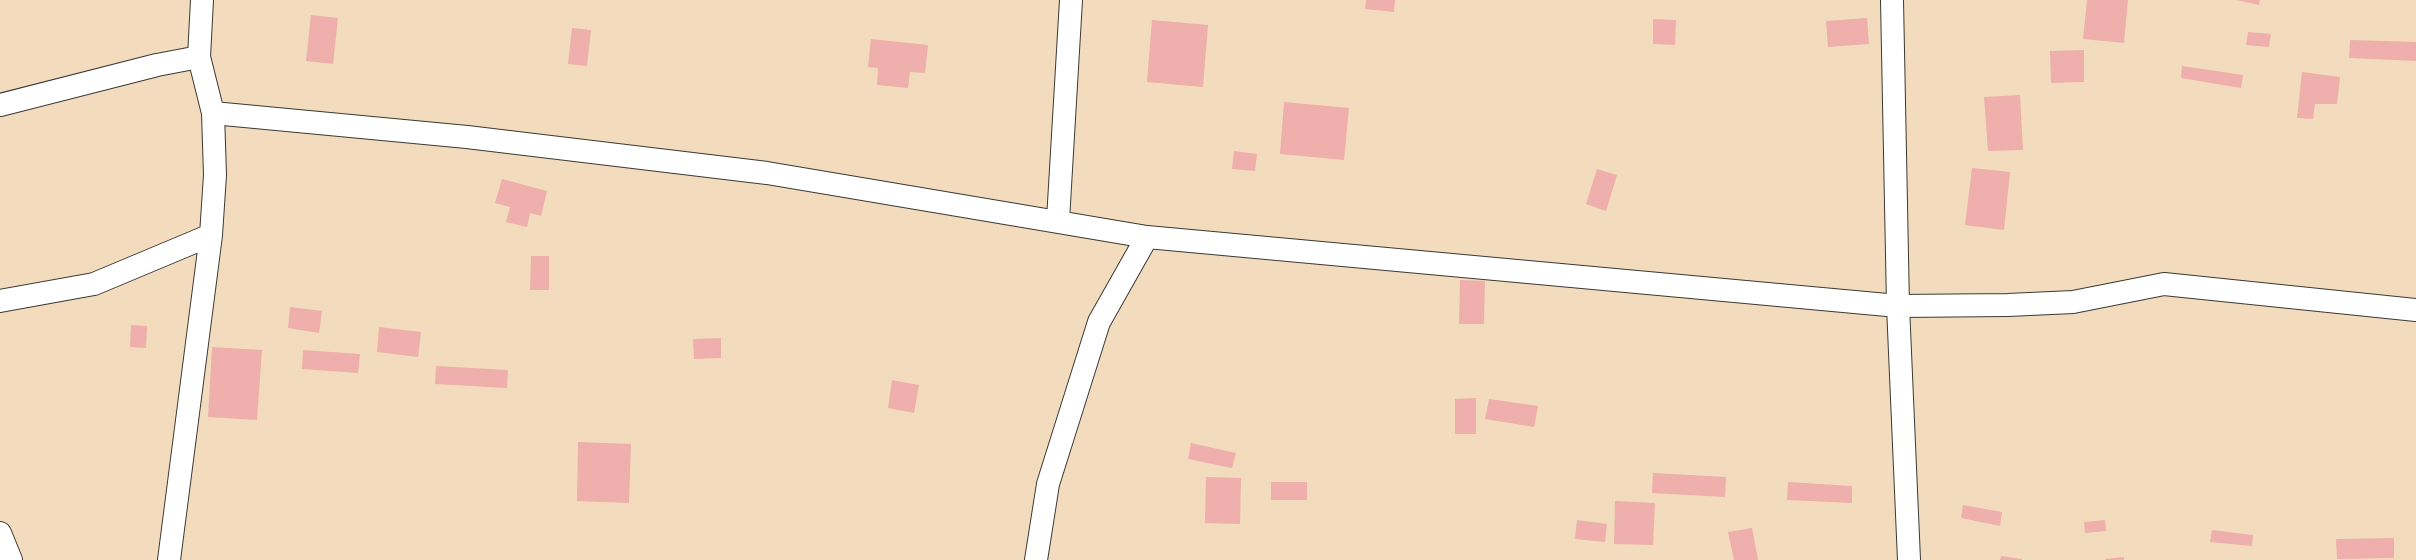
<!DOCTYPE html>
<html>
<head>
<meta charset="utf-8">
<style>
	body { margin:0 }
	canvas { display:block; background:#f2dcbd }
</style>
</head>
<body>
<canvas width="2416" height="560"></canvas>
<script>
const context = document.querySelector('canvas').getContext('2d');
context.lineJoin = 'round';
function fillPath(path, color) { context.fillStyle = color; context.fill(path, 'evenodd'); }
function stroke(path, color, width, dash) { context.strokeStyle = color; context.lineWidth = width; context.lineCap = dash ? 'butt' : 'round'; context.setLineDash(dash || []); context.stroke(path); }
const building = new Path2D(`
	M1366 0H1395L1394 12 1365 9Z
	M2087 0H2128L2124 43 2083 39Z
	M2237 0H2260L2259 5Z
	M311 15 338 18 333 64 306 61Z
	M1867 18 1869 44 1828 47 1826 21Z
	M1653 19 1676 20 1675 45 1653 44Z
	M1152 20 1208 25 1203 87 1147 82Z
	M572 28 591 30 587 66 568 64Z
	M2248 32 2271 34 2269 47 2246 45Z
	M871 39 928 45 925 73 910 72 908 88 877 85 878 68 868 67Z
	M2350 40 2416 42V61L2349 58Z
	M2084 50V82L2051 83 2050 51Z
	M2182 66 2243 75 2241 88 2181 78Z
	M2302 72 2340 77 2337 104H2315L2313 119 2297 118Z
	M2020 95 2023 150 1988 151 1984 97Z
	M1284 102 1349 108 1344 160 1280 154Z
	M1234 151 1257 154 1255 171 1232 169Z
	M1972 168 2010 172 2004 230 1965 225Z
	M1597 169 1617 175 1606 211 1586 204Z
	M502 179 547 191 541 216 530 213 527 227 506 222 510 207 495 203Z
	M531 256H549V290H530Z
	M1460 280 1485 281 1484 324H1459Z
	M290 307 322 311 319 333 288 328Z
	M131 325 147 326 146 348 130 347Z
	M379 327 421 332 418 357 377 352Z
	M721 338V358L694 359 693 339Z
	M212 347 262 350 257 420 208 417Z
	M303 350 360 354 358 373 302 369Z
	M436 366 508 370 507 388 435 384Z
	M892 380 919 385 914 413 888 408Z
	M1476 398V434H1455V399Z
	M1489 399 1538 406 1534 427 1485 419Z
	M578 442 631 444 629 503 577 501Z
	M1191 443 1236 453 1232 468 1188 459Z
	M1653 473 1726 477 1725 497 1652 493Z
	M1206 477 1241 478 1240 524 1205 523Z
	M1271 482H1307V500H1271Z
	M1788 482 1852 486V503L1787 500Z
	M1615 501 1655 503 1653 545 1614 544Z
	M1963 505 2002 512 2000 526 1961 518Z
	M1577 520 1607 524 1605 542 1575 539Z
	M2105 520 2106 531 2085 533 2084 522Z
	M1752 528 1758 560H1734L1728 532Z
	M2212 530 2253 535 2252 546 2210 542Z
	M2394 538V558L2337 559 2336 539Z
	M2001 556 2022 559V560H2000Z
	M2124 557V560H2105V559Z`);
const minor = new Path2D(`
	M1892 0 1898 306 2008 305 2073 302 2164 284 2416 310
	M0 105 157 65 199 57
	M213 113 467 137 767 173 1147 237 1898 306 1909 560
	M1058 220 1071 0
	M0 301 94 284 211 235
	M0 533 11 560
	M169 560 211 235 215 175 213 113 199 57 202 0
	M1036 560 1048 484 1099 322 1147 237`);
fillPath(building, '#eeafad');
stroke(minor, '#3c3934', 24);
stroke(minor, '#fff', 22);
</script>
</body>
</html>
